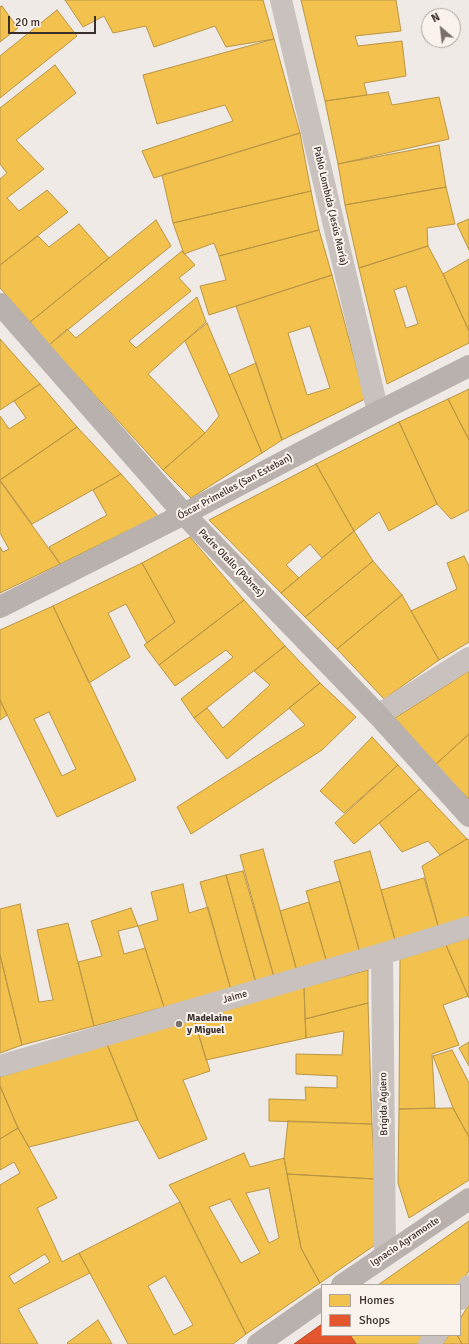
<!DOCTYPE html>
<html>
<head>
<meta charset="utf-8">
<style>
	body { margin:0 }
	#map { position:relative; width:469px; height:1344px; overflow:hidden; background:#efeae5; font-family:Signika,sans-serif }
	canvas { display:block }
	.legend { position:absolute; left:321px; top:1284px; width:140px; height:52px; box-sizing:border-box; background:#faf3ed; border:1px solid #ada59f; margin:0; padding:5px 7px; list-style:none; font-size:12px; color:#392f2b }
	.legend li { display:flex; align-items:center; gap:8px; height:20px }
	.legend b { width:20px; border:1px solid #ada59f }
	.north { position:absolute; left:421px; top:8px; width:40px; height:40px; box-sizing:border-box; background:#faf3ed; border:1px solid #ada59f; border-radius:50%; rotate:332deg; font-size:11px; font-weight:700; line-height:16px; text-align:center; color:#392f2b }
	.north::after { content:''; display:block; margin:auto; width:14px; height:18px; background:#79706c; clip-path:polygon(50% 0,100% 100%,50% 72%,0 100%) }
	.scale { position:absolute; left:8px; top:16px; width:88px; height:18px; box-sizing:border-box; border:2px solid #392f2b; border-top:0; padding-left:5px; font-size:12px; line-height:14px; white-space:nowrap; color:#392f2b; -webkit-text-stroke:3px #faf3ed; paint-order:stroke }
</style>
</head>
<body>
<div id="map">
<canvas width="469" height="1344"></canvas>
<ul class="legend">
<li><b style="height:11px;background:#f2c14e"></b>Homes</li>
<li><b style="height:11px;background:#e4572e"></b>Shops</li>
</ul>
<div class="north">N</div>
<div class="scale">20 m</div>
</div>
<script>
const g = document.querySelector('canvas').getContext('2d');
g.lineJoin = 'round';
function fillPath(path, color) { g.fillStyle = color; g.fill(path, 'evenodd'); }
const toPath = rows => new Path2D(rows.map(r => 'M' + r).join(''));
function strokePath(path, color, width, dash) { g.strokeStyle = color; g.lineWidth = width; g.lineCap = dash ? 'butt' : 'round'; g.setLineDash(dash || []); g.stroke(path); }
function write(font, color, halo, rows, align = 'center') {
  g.font = font + ' Signika,sans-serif'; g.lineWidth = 4; g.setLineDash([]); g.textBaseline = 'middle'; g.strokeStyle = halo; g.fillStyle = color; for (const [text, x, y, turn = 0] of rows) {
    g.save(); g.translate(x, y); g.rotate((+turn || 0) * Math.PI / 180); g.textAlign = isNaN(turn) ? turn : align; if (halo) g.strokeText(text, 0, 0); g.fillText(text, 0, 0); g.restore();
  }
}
const homes = toPath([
	[65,0,263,0,274,39,226,47,215,26,154,47,146,26,113,33,104,16,83,27,65,0],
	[301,0,396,0,401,31,355,36,358,46,402,41,406,76,364,83,367,95,325,101,301,0],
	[2,6,18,28,0,42,0,7,2,6],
	[57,10,77,36,0,98,0,56,57,10],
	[274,39,300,133,154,178,142,151,233,121,225,105,157,124,143,75,274,39],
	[55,65,76,93,16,140,44,169,7,198,19,211,47,190,68,212,0,265,0,179,7,173,0,164,0,108,55,65],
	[388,92,392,105,439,97,449,139,338,164,325,101,388,92],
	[300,133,311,191,173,223,162,175,300,133],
	[439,145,446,187,345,205,338,164,439,145],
	[446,187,455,224,427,228,428,246,359,268,345,205,446,187],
	[311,191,319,230,219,256,214,243,184,254,173,223,311,191],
	[469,219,469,250,457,224,469,219],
	[156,220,171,246,49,345,30,322,156,220],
	[79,224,109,258,30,322,0,288,0,265,38,236,49,247,79,224],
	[319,230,332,275,209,315,200,286,226,280,219,256,319,230],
	[428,246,443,274,469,331,469,343,387,384,359,268,428,246],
	[406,286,418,324,406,328,394,290,406,286],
	[182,251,195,265,179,278,191,291,129,341,136,348,197,297,206,322,148,374,205,433,163,470,49,345,67,329,76,338,182,251],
	[469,259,469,331,443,274,469,259],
	[332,275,365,399,282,440,236,306,332,275],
	[310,326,330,388,307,395,288,333,310,326],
	[207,323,262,453,191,498,163,470,205,433,219,416,185,341,207,323],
	[0,339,40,384,0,410,0,339],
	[256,363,282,440,262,453,229,375,256,363],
	[40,384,77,427,0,480,0,416,9,429,26,418,14,401,40,384],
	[469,389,469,440,448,399,469,389],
	[448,399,469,440,469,510,451,519,437,504,399,422,448,399],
	[399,422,437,504,389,531,379,512,354,531,316,464,399,422],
	[77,427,121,474,32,524,0,480,77,427],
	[316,464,354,531,322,558,310,544,286,565,299,578,281,593,209,520,316,464],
	[121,474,158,516,60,564,49,547,107,515,93,490,121,474],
	[0,481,60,564,0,593,0,547,3,552,9,549,0,533,0,481],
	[354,531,373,561,305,617,281,593,354,531],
	[190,537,244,600,159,665,144,645,175,622,142,563,190,537],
	[464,556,469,566,469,642,439,660,411,611,457,589,447,563,464,556],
	[373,561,402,595,337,649,305,617,373,561],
	[142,563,175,622,147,643,126,604,108,613,130,657,89,683,53,606,142,563],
	[402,595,439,660,384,699,337,649,402,595],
	[244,600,285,646,194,718,181,699,233,657,226,650,175,686,159,665,244,600],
	[53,606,136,780,57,817,0,700,0,630,53,606],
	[49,712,76,769,62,776,34,719,49,712],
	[285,646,320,683,227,759,194,718,207,708,223,728,270,685,254,671,285,646],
	[469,671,469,734,435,765,395,718,469,671],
	[320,683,356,717,322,750,191,834,177,807,305,725,289,708,320,683],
	[0,700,7,715,0,720,0,700],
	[469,734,469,799,435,765,469,734],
	[372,737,398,765,344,813,320,791,372,737],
	[398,765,420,789,354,844,335,823,398,765],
	[420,789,467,839,440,855,428,841,402,852,379,823,420,789],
	[467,839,469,840,469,919,439,929,422,866,467,839],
	[263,849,297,971,274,977,240,855,263,849],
	[370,851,396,943,360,953,334,861,370,851],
	[243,871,274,977,256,983,226,875,243,871],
	[226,875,256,983,231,990,200,882,226,875],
	[424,878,439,929,396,943,381,890,424,878],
	[340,881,360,953,327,963,306,891,340,881],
	[183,884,189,913,208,907,231,990,164,1007,138,926,158,920,151,892,183,884],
	[309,902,327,963,297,971,280,911,309,902],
	[20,904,39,1002,53,1000,37,930,68,923,94,1026,22,1045,0,955,0,909,20,904],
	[131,908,138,926,118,931,124,954,145,948,164,1007,94,1026,78,962,102,956,91,921,131,908],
	[469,938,469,998,446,945,469,938],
	[446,945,468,996,443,1005,459,1045,432,1054,435,1108,399,1109,400,959,446,945],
	[0,955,22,1045,0,1053,0,955],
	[368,970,368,1003,305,1019,304,987,368,970],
	[304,987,306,1038,206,1060,194,1019,304,987],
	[368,1003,372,1124,269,1121,269,1099,306,1100,305,1087,337,1088,337,1076,296,1074,296,1054,342,1055,344,1031,306,1038,305,1019,368,1003],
	[194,1019,210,1071,183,1080,207,1139,159,1159,138,1120,107,1044,194,1019],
	[469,1042,469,1066,459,1048,469,1042],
	[107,1044,138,1120,29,1147,18,1128,0,1086,0,1077,107,1044],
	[452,1050,469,1083,469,1137,453,1108,433,1056,452,1050],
	[0,1086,18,1128,0,1139,0,1086],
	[453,1108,469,1137,469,1180,409,1218,398,1183,399,1109,453,1108],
	[288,1121,372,1124,375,1179,287,1174,284,1158,288,1121],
	[18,1128,57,1198,37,1208,62,1262,79,1253,90,1273,18,1309,38,1344,1,1344,0,1342,0,1185,20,1173,14,1162,0,1170,0,1139,18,1128],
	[45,1254,50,1262,14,1284,9,1276,45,1254],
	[244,1153,250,1167,284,1158,301,1248,320,1283,246,1334,180,1202,169,1185,244,1153],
	[269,1188,279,1238,269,1243,246,1193,269,1188],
	[230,1199,260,1253,241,1263,209,1207,230,1199],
	[287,1174,375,1179,375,1245,320,1283,301,1248,287,1174],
	[180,1202,246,1334,233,1344,128,1344,79,1253,180,1202],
	[165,1276,193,1325,174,1335,148,1286,165,1276],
	[469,1221,469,1271,459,1285,378,1285,469,1221],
	[469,1304,469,1344,462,1344,457,1335,460,1335,460,1319,469,1304],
	[98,1320,112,1344,68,1344,67,1343,98,1320],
	[350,1335,424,1335,418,1344,356,1344,350,1335],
	[449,1335,457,1335,462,1344,443,1344,449,1335]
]);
const shops = toPath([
	[322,1324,322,1335,350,1335,356,1344,294,1344,322,1324]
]);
const minor = toPath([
	[281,0,378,412],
	[378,715,469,658],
	[382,954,385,1254],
	[0,1066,382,954,469,927],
	[460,1299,469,1286],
	[429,1344,436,1335]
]);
const secondary = toPath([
	[0,304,184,514,378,715,469,816],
	[0,607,184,514,378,412,469,366],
	[342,1285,469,1199],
	[258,1344,322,1299]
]);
const markers = [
	[179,1024,4,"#79706c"]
];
const streetNames = [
	["Pablo Lombida (Jesús María)",330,206,77],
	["Óscar Primelles (San Esteban)",235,487,-28],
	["Padre Olallo (Pobres)",231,563,46],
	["Jaime",235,997,-16],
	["Brígida Agüero",384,1104,-91],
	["Ignacio Agramonte",405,1242,-34]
];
const poiNames = [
	["Madelaine",187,1018],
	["y Miguel",187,1030]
];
fillPath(homes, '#f2c14e');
strokePath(homes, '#ba9544', 1);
fillPath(shops, '#e4572e');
strokePath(shops, '#b14b2d', 1);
strokePath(minor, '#c8c1bd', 22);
strokePath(secondary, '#b9b1ad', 22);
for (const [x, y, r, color] of markers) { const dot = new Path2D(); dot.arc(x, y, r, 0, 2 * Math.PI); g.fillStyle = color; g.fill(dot); strokePath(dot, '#faf3ed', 1.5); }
write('10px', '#392f2b', '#faf3ed', streetNames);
write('bold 10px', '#392f2b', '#faf3ed', poiNames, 'left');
</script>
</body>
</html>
